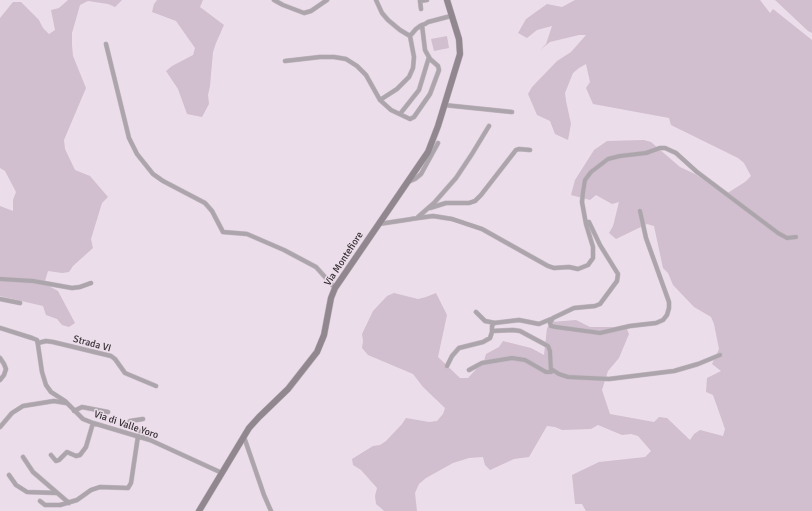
<!DOCTYPE html>
<html>
<head>
<meta charset="utf-8">
<style>
	body { margin:0 }
	canvas { display:block; background:#ecddea }
</style>
</head>
<body>
<canvas width="812" height="511"></canvas>
<script>
const g = document.querySelector('canvas').getContext('2d');
g.lineJoin = 'round';
function fillPath(path, color) { g.fillStyle = color; g.fill(path, 'evenodd'); }
const toPath = rows => new Path2D(rows.map(r => 'M' + r).join(''));
function strokePath(path, color, width, dash) { g.strokeStyle = color; g.lineWidth = width; g.lineCap = dash ? 'butt' : 'round'; g.setLineDash(dash || []); g.stroke(path); }
function write(font, color, halo, rows, align = 'center') {
  g.font = font + ' Signika,sans-serif'; g.lineWidth = 3; g.setLineDash([]); g.textBaseline = 'middle'; g.strokeStyle = halo; g.fillStyle = color; for (const [text, x, y, turn = 0] of rows) {
    g.save(); g.translate(x, y); g.rotate((+turn || 0) * Math.PI / 180); g.textAlign = isNaN(turn) ? turn : align; if (halo) g.strokeText(text, 0, 0); g.fillText(text, 0, 0); g.restore();
  }
}
const green = toPath([
	[68,0,122,0,115,7,108,4,88,1,80,5,72,33,72,45,73,56,86,88,64,140,65,149,75,170,90,176,108,197,102,203,91,239,93,248,73,266,69,272,62,273,48,271,45,281,0,277,0,206,13,211,13,200,16,192,5,171,0,168,0,18,13,2,21,2,39,20,43,28,49,34,55,30,51,10,59,8],
	[157,0,203,0,200,7,224,25,216,43,213,52,210,86,208,95,209,104,202,117,187,114,178,89,166,71,172,66,193,55,195,48,176,21,152,12,154,4],
	[575,0,760,0,770,13,773,9,812,40,812,511,586,511,582,504,575,504,572,475,599,462,645,457,651,451,638,436,631,434,622,435,598,425,591,429,562,430,555,427,547,426,529,457,514,459,490,470,485,465,483,457,469,458,453,463,426,478,419,484,415,493,417,511,384,511,382,509,376,504,375,496,377,488,361,470,353,465,352,459,373,446,380,445,386,441,402,424,406,418,429,422,437,421,443,414,445,408,423,387,413,374,368,355,362,348,363,341,362,334,373,311,387,296,394,293,418,299,426,297,436,293,447,315,438,357,460,378,468,378,484,361,486,354,499,347,503,341,531,348,544,355,547,328,551,322,576,320,590,327,626,327,629,334,619,358,608,371,602,390,610,414,654,422,659,417,667,418,690,440,694,434,700,430,723,436,725,429,713,395,706,392,707,378,721,371,712,364,719,349,714,324,711,317,694,307,673,285,668,273,663,268,654,226,647,224,616,239,609,233,613,226,619,202,612,204,596,195,590,200,571,195,575,180,594,150,607,141,644,140,651,142,680,167,695,174,718,190,726,194,745,182,751,176,744,163,738,158,679,129,671,125,669,118,593,104,586,88,590,82,586,64,579,68,573,73,565,93,566,101,571,124,568,140,555,134,550,121,537,115,528,94,532,87,557,61,571,52,586,35,579,35,550,42,540,50,546,44,552,26,537,30,527,38,518,33,526,19,547,4,562,7],
	[775,0,812,0,812,33,808,31],
	[447,36,449,48,434,51,431,39],
	[0,281,15,281,47,285,58,291,75,323,69,327,62,325,57,319,46,315,43,306,0,296]
]);
const minor = toPath([
	[274,0,283,5,304,13,311,11,327,0],
	[376,0,382,13,388,20,400,30,410,36],
	[420,0,420,1,427,0],
	[420,1,421,9],
	[422,25,425,50,430,59,438,66,439,70,430,94,414,117,410,119,391,110,380,100,397,89,409,77,413,68,414,57,410,36,416,29,420,26,422,25,425,24,428,22,451,16],
	[106,44,129,138,137,154,153,174,163,181,205,203,212,211,223,232,247,234,284,250,316,267,335,288],
	[285,61,320,57,334,57,346,59,357,66,366,75,380,100],
	[444,105,512,112],
	[400,114,419,90,429,57],
	[408,182,415,179,421,174,438,143],
	[430,208,446,203,469,203,475,201,481,195,516,150,519,149,530,150],
	[418,217,434,203,456,178,472,154,489,126],
	[411,219,433,216,452,219,482,229,548,266,554,268,569,267,578,269,588,265,593,258,593,247,586,224,587,222,589,222,600,245,618,274,617,281,600,304,595,306,574,308,553,318,550,323,551,326,556,327,600,333,630,326,656,323,663,320,667,315,669,308,669,302,646,238,640,211],
	[379,224,412,219],
	[586,224,582,202,583,192,585,180,591,172,608,159,620,156,646,153,660,148,665,148,676,153,697,172,778,233,787,238,796,237],
	[0,279,33,281,72,288,80,287,91,283],
	[0,299,20,303],
	[476,312,485,321,495,323],
	[0,328,32,338,37,340,38,345,42,372,46,385,51,392,65,401,83,419,93,423,150,440,222,473],
	[38,343,46,341,53,342,111,356,115,359,125,373,156,386],
	[0,358,4,364,6,369,4,375,0,380],
	[447,366,452,356,459,348,483,342,490,338,492,332,492,326,494,323,519,320,539,324,551,319],
	[551,369,559,374,568,377,609,379,674,371,698,364,720,355],
	[469,370,482,363,512,358,525,360,546,372,551,372,550,351,548,346,520,331,513,330,492,331],
	[74,411,82,407,108,412],
	[143,419,130,421,128,424,130,426,144,433,150,440],
	[0,427,12,413,23,406,54,401,66,403],
	[244,437,264,495,271,511],
	[51,455,56,461,59,460,67,452,76,456,80,455,86,447,93,423],
	[23,457,33,472,69,503],
	[9,475,16,485,27,492,57,493],
	[40,501,45,505,60,505,77,500,91,490,100,487,128,488,131,483,138,436]
]);
const secondary = toPath([
	[199,511,249,428,259,417,288,389,317,352,324,335,331,298,335,288,428,152,438,126,460,54,459,39,447,0]
]);
const streetNames = [
	["Via Montefiore",344,259,-57],
	["Strada VI",92,344,15],
	["Via di Valle Yoro",126,425,19]
];
fillPath(green, '#d1bece');
strokePath(minor, '#c7bac6', 5);
strokePath(secondary, '#c7bac6', 7);
strokePath(minor, '#aca5ab', 4);
strokePath(secondary, '#91888f', 6);
write('10px', '#353034', '#ecddea', streetNames);
</script>
</body>
</html>
